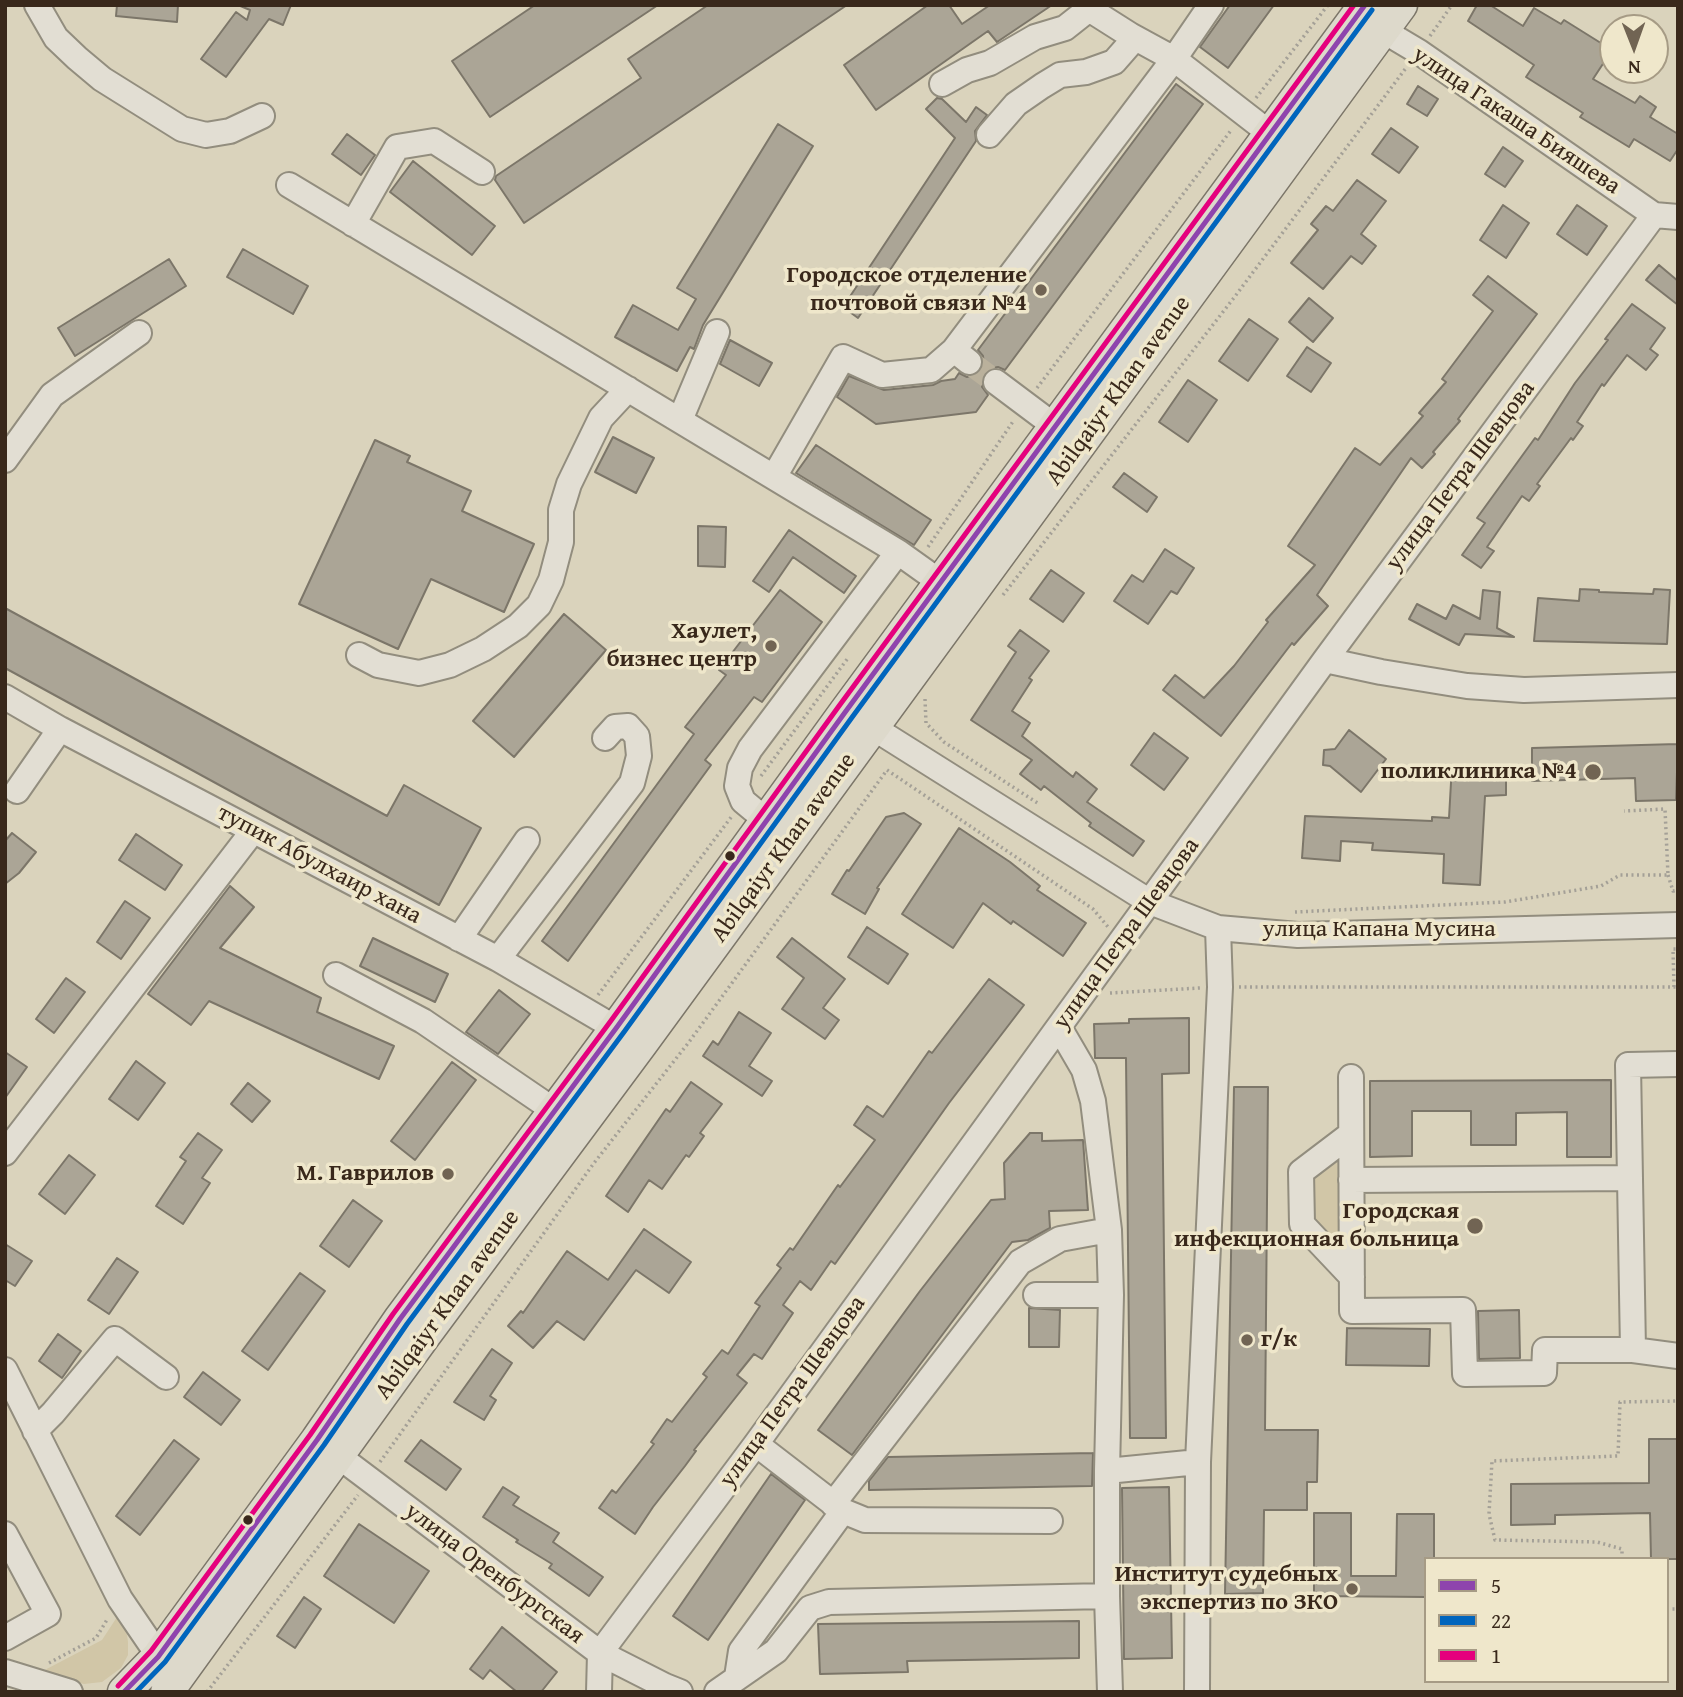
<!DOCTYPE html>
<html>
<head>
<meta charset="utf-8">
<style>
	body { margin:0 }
	#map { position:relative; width:1683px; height:1697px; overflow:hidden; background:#dad3bc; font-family:"Gentium Book Plus",serif }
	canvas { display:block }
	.frame { position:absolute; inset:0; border:7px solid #39281b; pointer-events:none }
	.legend { position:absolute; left:1424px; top:1557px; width:245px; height:126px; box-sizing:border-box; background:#efe7cb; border:2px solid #a69b85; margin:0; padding:9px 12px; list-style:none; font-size:21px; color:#39281b }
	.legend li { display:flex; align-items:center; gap:14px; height:35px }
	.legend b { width:35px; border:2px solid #a69b85 }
	.north { position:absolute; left:1599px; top:14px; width:70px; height:70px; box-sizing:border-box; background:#efe7cb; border:2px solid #a69b85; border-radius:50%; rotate:179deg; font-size:19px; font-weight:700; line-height:28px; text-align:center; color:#39281b }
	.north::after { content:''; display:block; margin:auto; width:24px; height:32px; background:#716453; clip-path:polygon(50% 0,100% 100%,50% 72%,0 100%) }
</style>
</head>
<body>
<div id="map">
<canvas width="1683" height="1697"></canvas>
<div class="frame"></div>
<ul class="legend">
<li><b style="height:9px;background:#8e44ad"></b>5</li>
<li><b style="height:9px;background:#0065bd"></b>22</li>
<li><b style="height:9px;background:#e5007d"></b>1</li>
</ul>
<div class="north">N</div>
</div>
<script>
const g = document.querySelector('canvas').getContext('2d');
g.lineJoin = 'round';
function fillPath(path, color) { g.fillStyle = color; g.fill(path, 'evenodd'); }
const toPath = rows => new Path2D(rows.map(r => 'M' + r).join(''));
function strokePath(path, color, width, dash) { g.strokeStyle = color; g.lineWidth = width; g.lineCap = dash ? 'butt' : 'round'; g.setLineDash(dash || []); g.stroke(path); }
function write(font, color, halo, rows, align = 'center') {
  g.font = font + ' "Gentium Book Plus",serif'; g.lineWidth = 7; g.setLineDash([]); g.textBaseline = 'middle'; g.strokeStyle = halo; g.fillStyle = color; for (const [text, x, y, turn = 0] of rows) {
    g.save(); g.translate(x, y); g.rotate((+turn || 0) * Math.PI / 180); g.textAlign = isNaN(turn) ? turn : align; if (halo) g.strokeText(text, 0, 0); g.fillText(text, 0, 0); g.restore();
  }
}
const green = toPath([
	[1343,1148,1344,1254,1310,1224,1309,1173],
	[119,1614,126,1628,128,1642,128,1655,121,1668,102,1682,84,1684,39,1673,102,1640]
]);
const building = toPath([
	[117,5,178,5,177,22,116,16,117,5],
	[238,5,291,5,283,25,269,19,226,77,201,59,236,12,247,20,250,10,238,5],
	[535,5,658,5,490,117,452,61,535,5],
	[708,5,847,5,524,223,495,180,496,176,641,78,628,59,708,5],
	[928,5,949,5,962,24,990,5,1052,5,997,42,988,31,876,110,844,65,928,5],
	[1230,5,1274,5,1228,68,1200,47,1230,5],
	[1477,5,1490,5,1523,26,1534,8,1561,24,1564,20,1612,50,1593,79,1635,103,1640,96,1656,107,1650,117,1678,134,1678,149,1670,161,1634,139,1629,147,1580,117,1583,113,1526,77,1534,65,1468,21,1477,5],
	[1176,84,1203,104,1005,370,998,367,991,368,984,374,982,387,988,395,976,412,876,424,837,397,849,376,884,390,933,385,941,381,955,379,959,373,967,377,980,372,984,364,983,356,978,350,1176,84],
	[1418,86,1438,99,1427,116,1407,104,1418,86],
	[937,98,942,99,966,122,976,107,987,115,975,131,976,141,858,318,843,307,955,138,926,109,937,98],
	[778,124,813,146,703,325,694,349,690,347,677,371,615,337,633,305,678,330,696,299,677,288,778,124],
	[1391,128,1418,147,1399,173,1372,154,1391,128],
	[347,134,375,155,361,175,332,154,347,134],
	[1503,147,1523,161,1505,187,1485,174,1503,147],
	[413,161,495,226,472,255,390,192,413,161],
	[1357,180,1386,201,1361,234,1376,246,1362,264,1351,256,1323,289,1291,263,1318,230,1311,224,1326,206,1333,211,1357,180],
	[1503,205,1529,223,1506,258,1480,240,1503,205],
	[1577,205,1607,226,1587,255,1557,234,1577,205],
	[243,249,308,286,293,314,227,277,243,249],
	[169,259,186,286,75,356,58,328,169,259],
	[1659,265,1678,281,1678,305,1646,280,1659,265],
	[1488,276,1537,314,1458,419,1460,421,1433,452,1435,454,1422,468,1411,458,1317,595,1328,606,1294,645,1292,643,1221,736,1163,690,1175,675,1204,698,1234,666,1268,622,1266,620,1315,565,1288,546,1355,448,1380,465,1423,416,1419,413,1446,382,1442,379,1493,311,1473,295,1488,276],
	[1309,298,1333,318,1313,342,1289,322,1309,298],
	[1632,304,1665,328,1650,349,1658,355,1646,370,1627,355,1604,386,1602,384,1577,422,1583,426,1573,440,1571,438,1537,484,1540,486,1529,501,1522,496,1487,547,1494,551,1481,568,1462,555,1485,523,1477,518,1535,438,1538,440,1575,383,1608,340,1605,339,1632,304],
	[1249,319,1278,339,1248,381,1219,361,1249,319],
	[730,340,772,363,759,386,720,364,730,340],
	[1307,347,1331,363,1311,392,1287,376,1307,347],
	[1188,380,1217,400,1188,442,1159,422,1188,380],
	[613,437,654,458,636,493,595,472,613,437],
	[375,440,410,456,407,462,471,491,462,511,534,544,504,612,431,579,398,649,299,604,375,440],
	[816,445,931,520,914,545,796,473,816,445],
	[1124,473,1157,497,1147,512,1113,487,1124,473],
	[698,526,726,527,725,567,698,566,698,526],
	[789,530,856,576,844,593,793,557,769,592,753,581,789,530],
	[1165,549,1194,568,1177,594,1171,591,1148,624,1114,601,1132,575,1143,582,1165,549],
	[1051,570,1084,593,1063,622,1030,599,1051,570],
	[1580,589,1599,590,1599,592,1653,594,1654,589,1670,590,1667,644,1534,641,1538,598,1579,601,1580,589],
	[780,590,822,622,762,702,754,697,705,760,711,765,568,961,542,941,694,734,685,727,726,675,719,670,780,590],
	[1483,590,1500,592,1497,628,1514,637,1465,634,1459,645,1409,619,1417,604,1446,619,1453,605,1480,619,1483,590],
	[5,608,387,816,404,785,481,828,439,905,5,668,5,608],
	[564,614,606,650,514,757,473,721,564,614],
	[1020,630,1049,651,1029,678,1032,680,1012,711,1030,723,1022,736,1073,777,1076,772,1097,789,1087,802,1144,841,1133,856,1089,826,1091,823,1044,786,1041,790,1020,774,1032,760,971,720,1016,652,1008,646,1020,630],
	[1349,730,1386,759,1361,792,1330,766,1323,765,1324,750,1335,749,1349,730],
	[1154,733,1188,758,1164,790,1131,765,1154,733],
	[1678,744,1676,800,1636,801,1635,778,1532,781,1532,748,1678,744],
	[1452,765,1475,766,1475,769,1506,768,1506,795,1485,796,1480,885,1443,883,1444,854,1372,850,1373,843,1341,841,1340,861,1302,858,1305,816,1432,821,1432,817,1449,818,1452,765],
	[904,813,921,824,877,888,879,889,865,914,832,894,847,870,849,871,886,817,904,813],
	[959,828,1010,862,1040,886,1037,890,1086,923,1063,956,1013,921,1011,924,983,903,953,948,902,914,959,828],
	[12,833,36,852,19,873,5,884,5,841,12,833],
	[136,834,182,865,165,890,119,860,136,834],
	[230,886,254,907,220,948,321,998,317,1012,394,1046,379,1079,209,1001,191,1025,148,994,230,886],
	[125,901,150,918,121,959,97,942,125,901],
	[867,927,908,954,888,984,848,957,867,927],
	[373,938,448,974,435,1002,360,966,373,938],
	[792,938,845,979,823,1008,839,1020,825,1039,782,1009,804,978,777,957,792,938],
	[66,978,85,992,54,1033,36,1019,66,978],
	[989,979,1024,1005,949,1103,835,1264,831,1261,811,1290,800,1281,783,1305,793,1313,762,1359,754,1354,737,1375,747,1383,694,1450,696,1451,685,1466,653,1507,635,1534,599,1508,612,1490,616,1493,654,1444,651,1442,667,1419,672,1422,707,1377,703,1374,722,1350,728,1354,760,1306,755,1303,781,1268,777,1265,790,1248,793,1250,838,1185,840,1187,875,1140,854,1125,867,1106,883,1117,929,1051,932,1053,989,979],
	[499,990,530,1014,498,1054,466,1032,499,990],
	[739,1012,771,1033,749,1066,772,1081,762,1096,703,1056,713,1041,718,1045,739,1012],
	[1189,1018,1189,1073,1162,1074,1166,1438,1130,1438,1126,1058,1095,1058,1094,1024,1129,1023,1129,1019,1189,1018],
	[5,1052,27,1067,5,1098,5,1052],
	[136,1061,165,1083,138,1120,109,1099,136,1061],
	[452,1062,476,1080,415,1160,391,1141,452,1062],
	[1611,1080,1611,1157,1567,1157,1567,1112,1516,1113,1516,1145,1471,1145,1471,1111,1412,1111,1412,1156,1370,1157,1370,1081,1611,1080],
	[691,1082,722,1104,700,1133,704,1136,689,1157,686,1155,662,1189,649,1180,628,1212,606,1196,666,1109,670,1112,691,1082],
	[248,1083,270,1101,252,1122,231,1104,248,1083],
	[1234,1087,1268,1087,1265,1430,1318,1430,1317,1482,1307,1482,1307,1510,1264,1510,1263,1593,1225,1594,1234,1087],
	[198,1133,222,1150,202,1178,210,1183,183,1224,156,1206,186,1161,180,1157,198,1133],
	[1030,1133,1042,1133,1042,1141,1083,1140,1088,1210,1049,1211,1050,1228,1028,1240,1012,1242,852,1455,818,1430,920,1291,991,1200,1005,1199,1004,1163,1030,1133],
	[69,1155,95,1175,65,1214,39,1194,69,1155],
	[353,1200,382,1221,349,1267,320,1246,353,1200],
	[644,1229,691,1262,669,1293,636,1270,584,1340,557,1321,533,1348,508,1326,521,1311,523,1313,567,1251,608,1280,644,1229],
	[5,1244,32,1261,15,1286,5,1280,5,1244],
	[117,1258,138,1272,109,1314,88,1300,117,1258],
	[300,1273,325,1291,268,1370,242,1351,300,1273],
	[1029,1308,1060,1310,1059,1347,1029,1347,1029,1308],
	[1519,1310,1520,1358,1479,1359,1478,1311,1519,1310],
	[1347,1328,1430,1329,1429,1366,1346,1365,1347,1328],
	[58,1334,81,1351,62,1378,39,1361,58,1334],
	[492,1349,512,1363,490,1396,496,1400,484,1420,454,1402,492,1349],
	[203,1372,240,1400,221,1425,184,1397,203,1372],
	[1649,1439,1678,1439,1678,1559,1651,1559,1650,1513,1555,1515,1555,1524,1511,1525,1511,1484,1649,1483,1649,1439],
	[174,1440,199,1459,140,1535,116,1516,174,1440],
	[421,1440,461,1469,446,1490,405,1461,421,1440],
	[1093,1453,1092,1486,869,1490,869,1481,888,1457,1093,1453],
	[771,1474,805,1500,708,1640,673,1616,771,1474],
	[503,1487,519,1497,513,1505,559,1533,553,1542,603,1577,589,1596,549,1568,552,1564,516,1542,518,1540,483,1517,503,1487],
	[1169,1487,1172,1658,1124,1659,1122,1488,1169,1487],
	[1314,1513,1351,1513,1351,1576,1396,1576,1397,1514,1434,1514,1434,1559,1426,1559,1426,1597,1314,1596,1314,1513],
	[359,1524,429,1571,394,1623,324,1576,359,1524],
	[304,1597,321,1609,295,1648,277,1636,304,1597],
	[1079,1621,1079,1658,907,1661,908,1672,820,1674,818,1624,1079,1621],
	[502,1627,557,1672,541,1692,517,1692,490,1670,483,1679,470,1669,502,1627]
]);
const minorTunnel = toPath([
	[969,362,996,382]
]);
const path = toPath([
	[1430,36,1452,5],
	[1256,98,1328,5],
	[1037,388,1232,129],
	[928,547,1014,420],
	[1003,595,1233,299,1406,68],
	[925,699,926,723,944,742,1039,804],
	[761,776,848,658],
	[1668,875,1673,891,1678,890],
	[1295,912,1505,902,1601,886,1620,875,1668,875,1665,809,1624,811],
	[1239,987,1678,987],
	[1674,987,1673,949,1678,949],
	[1110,993,1200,988],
	[598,995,732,816],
	[380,1462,594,1163,689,1042,887,770,1093,909,1108,927],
	[1622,1559,1622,1549,1597,1542,1495,1540,1489,1514,1492,1461,1618,1456,1620,1402,1678,1401],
	[1667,1609,1678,1609],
	[49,1663,96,1638,108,1618],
	[207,1692,358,1495]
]);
const minor = toPath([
	[37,5,56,38,77,58,102,79,182,129,206,135,230,131,262,116],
	[1211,5,1174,59,1285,145],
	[1367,21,1419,52,1654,215,1678,217],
	[942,84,967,70,990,63,1035,37,1065,28,1089,9],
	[989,135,1016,104,1042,86,1060,75,1086,72,1114,62,1135,38],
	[289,185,898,552,954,592],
	[353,224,397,147,434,141,482,172],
	[954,350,1174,59,1130,35,1089,9,1087,5],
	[996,382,1056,427],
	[680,420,717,332],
	[5,460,52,395,139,333],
	[774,477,843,357,882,375,931,370,954,350,969,362],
	[359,655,378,665,419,673,450,665,483,649,518,626,539,605,551,580,561,542,561,510,569,484,601,418,628,389],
	[1325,660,1381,672,1467,686,1524,690,1678,685],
	[5,697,60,729],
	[857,720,872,727,1150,902,1218,928,1298,935,1678,925],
	[17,791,60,729,498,959,629,1036],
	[767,821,743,801,737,786,740,768,750,749,898,552],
	[459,939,527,840],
	[498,959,632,783,639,756,637,736,628,726,615,727,605,738],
	[336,975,423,1021,555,1111],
	[1059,1027,1084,1070,1093,1101,1109,1230,1111,1295,1107,1471,1198,1462,1220,987,1218,928],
	[1678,1064,1628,1065,1633,1350,1678,1356],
	[1351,1077,1352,1311,1463,1310,1465,1374,1544,1373,1545,1350,1633,1350],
	[1351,1134,1301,1172,1302,1224,1352,1277],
	[5,1153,253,831],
	[1351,1180,1630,1178],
	[1036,1295,1111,1295],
	[5,1370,120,1599,167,1668],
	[35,1431,53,1413,115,1339,166,1377],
	[325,1446,600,1653,665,1686,680,1692],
	[1107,1471,1107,1596],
	[833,1504,1020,1262,1060,1239,1109,1230],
	[843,1511,865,1520,1050,1521],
	[5,1534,48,1614,5,1638],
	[5,1672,70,1692],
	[737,1677,741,1651,843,1511,756,1444],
	[599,1692,600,1653,756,1444,1325,660,1654,215],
	[717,1692,776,1651,810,1608,829,1602,1107,1596,1110,1692],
	[1197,1692,1198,1462]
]);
const major = toPath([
	[124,1692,158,1657,317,1440,400,1319,617,1027,846,711,1365,5],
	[167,1692,424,1336,641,1044,1401,5]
]);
const bus1 = toPath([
	[124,1692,158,1657,317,1440,400,1319,617,1027,846,711,1365,5]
]);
const bus2 = toPath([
	[136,1692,165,1662,324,1445,407,1324,624,1032,853,716,1372,10]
]);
const bus3 = toPath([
	[118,1686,151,1651,310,1435,393,1314,610,1022,839,706,1354,5]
]);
const markers = [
	[1041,290,7,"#716453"],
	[771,646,7,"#716453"],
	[1593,772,9,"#716453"],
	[730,856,6,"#39281b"],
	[448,1174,7,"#716453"],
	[1475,1226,9,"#716453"],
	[1247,1340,7,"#716453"],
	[248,1520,6,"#39281b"],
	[1352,1589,7,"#716453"]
];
const streetNames = [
	["улица Гакаша Бияшева",1516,121,34],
	["Abilqaiyr Khan avenue",1119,391,-54],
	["улица Петра Шевцова",1461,476,-53],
	["Abilqaiyr Khan avenue",784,848,-54],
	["тупик Абулхаир хана",319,865,28],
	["улица Капана Мусина",1379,930],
	["улица Петра Шевцова",1127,934,-54],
	["Abilqaiyr Khan avenue",448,1305,-54],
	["улица Петра Шевцова",793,1392,-54],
	["улица Оренбургская",494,1574,37]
];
const poiNames = [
	["Городское отделение",1027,276],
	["почтовой связи №4",1027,304],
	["Хаулет,",757,632],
	["бизнес центр",757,660],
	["поликлиника №4",1577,772],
	["М. Гаврилов",434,1174],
	["Городская",1459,1212],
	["инфекционная больница",1459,1240],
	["г/к",1261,1340,"left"],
	["Институт судебных",1338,1575],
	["экспертиз по ЗКО",1338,1603]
];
fillPath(green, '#d1c6a7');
fillPath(building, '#aba596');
strokePath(building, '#7c7669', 2);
strokePath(minorTunnel, '#bab19c', 24, [24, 12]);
strokePath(minor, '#928d7e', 28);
strokePath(major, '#7c7669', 35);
strokePath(path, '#a4a097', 3.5, [2, 3.5]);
strokePath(minor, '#e2ded3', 24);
strokePath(major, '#ddd9cb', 32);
strokePath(bus1, '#8e44ad', 5);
strokePath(bus2, '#0065bd', 5);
strokePath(bus3, '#e5007d', 5);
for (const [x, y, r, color] of markers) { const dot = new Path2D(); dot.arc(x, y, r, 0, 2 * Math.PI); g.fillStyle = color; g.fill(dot); strokePath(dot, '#efe7cb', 2.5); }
write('24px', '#39281b', '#efe7cb', streetNames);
write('bold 24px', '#39281b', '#efe7cb', poiNames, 'right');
</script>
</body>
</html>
